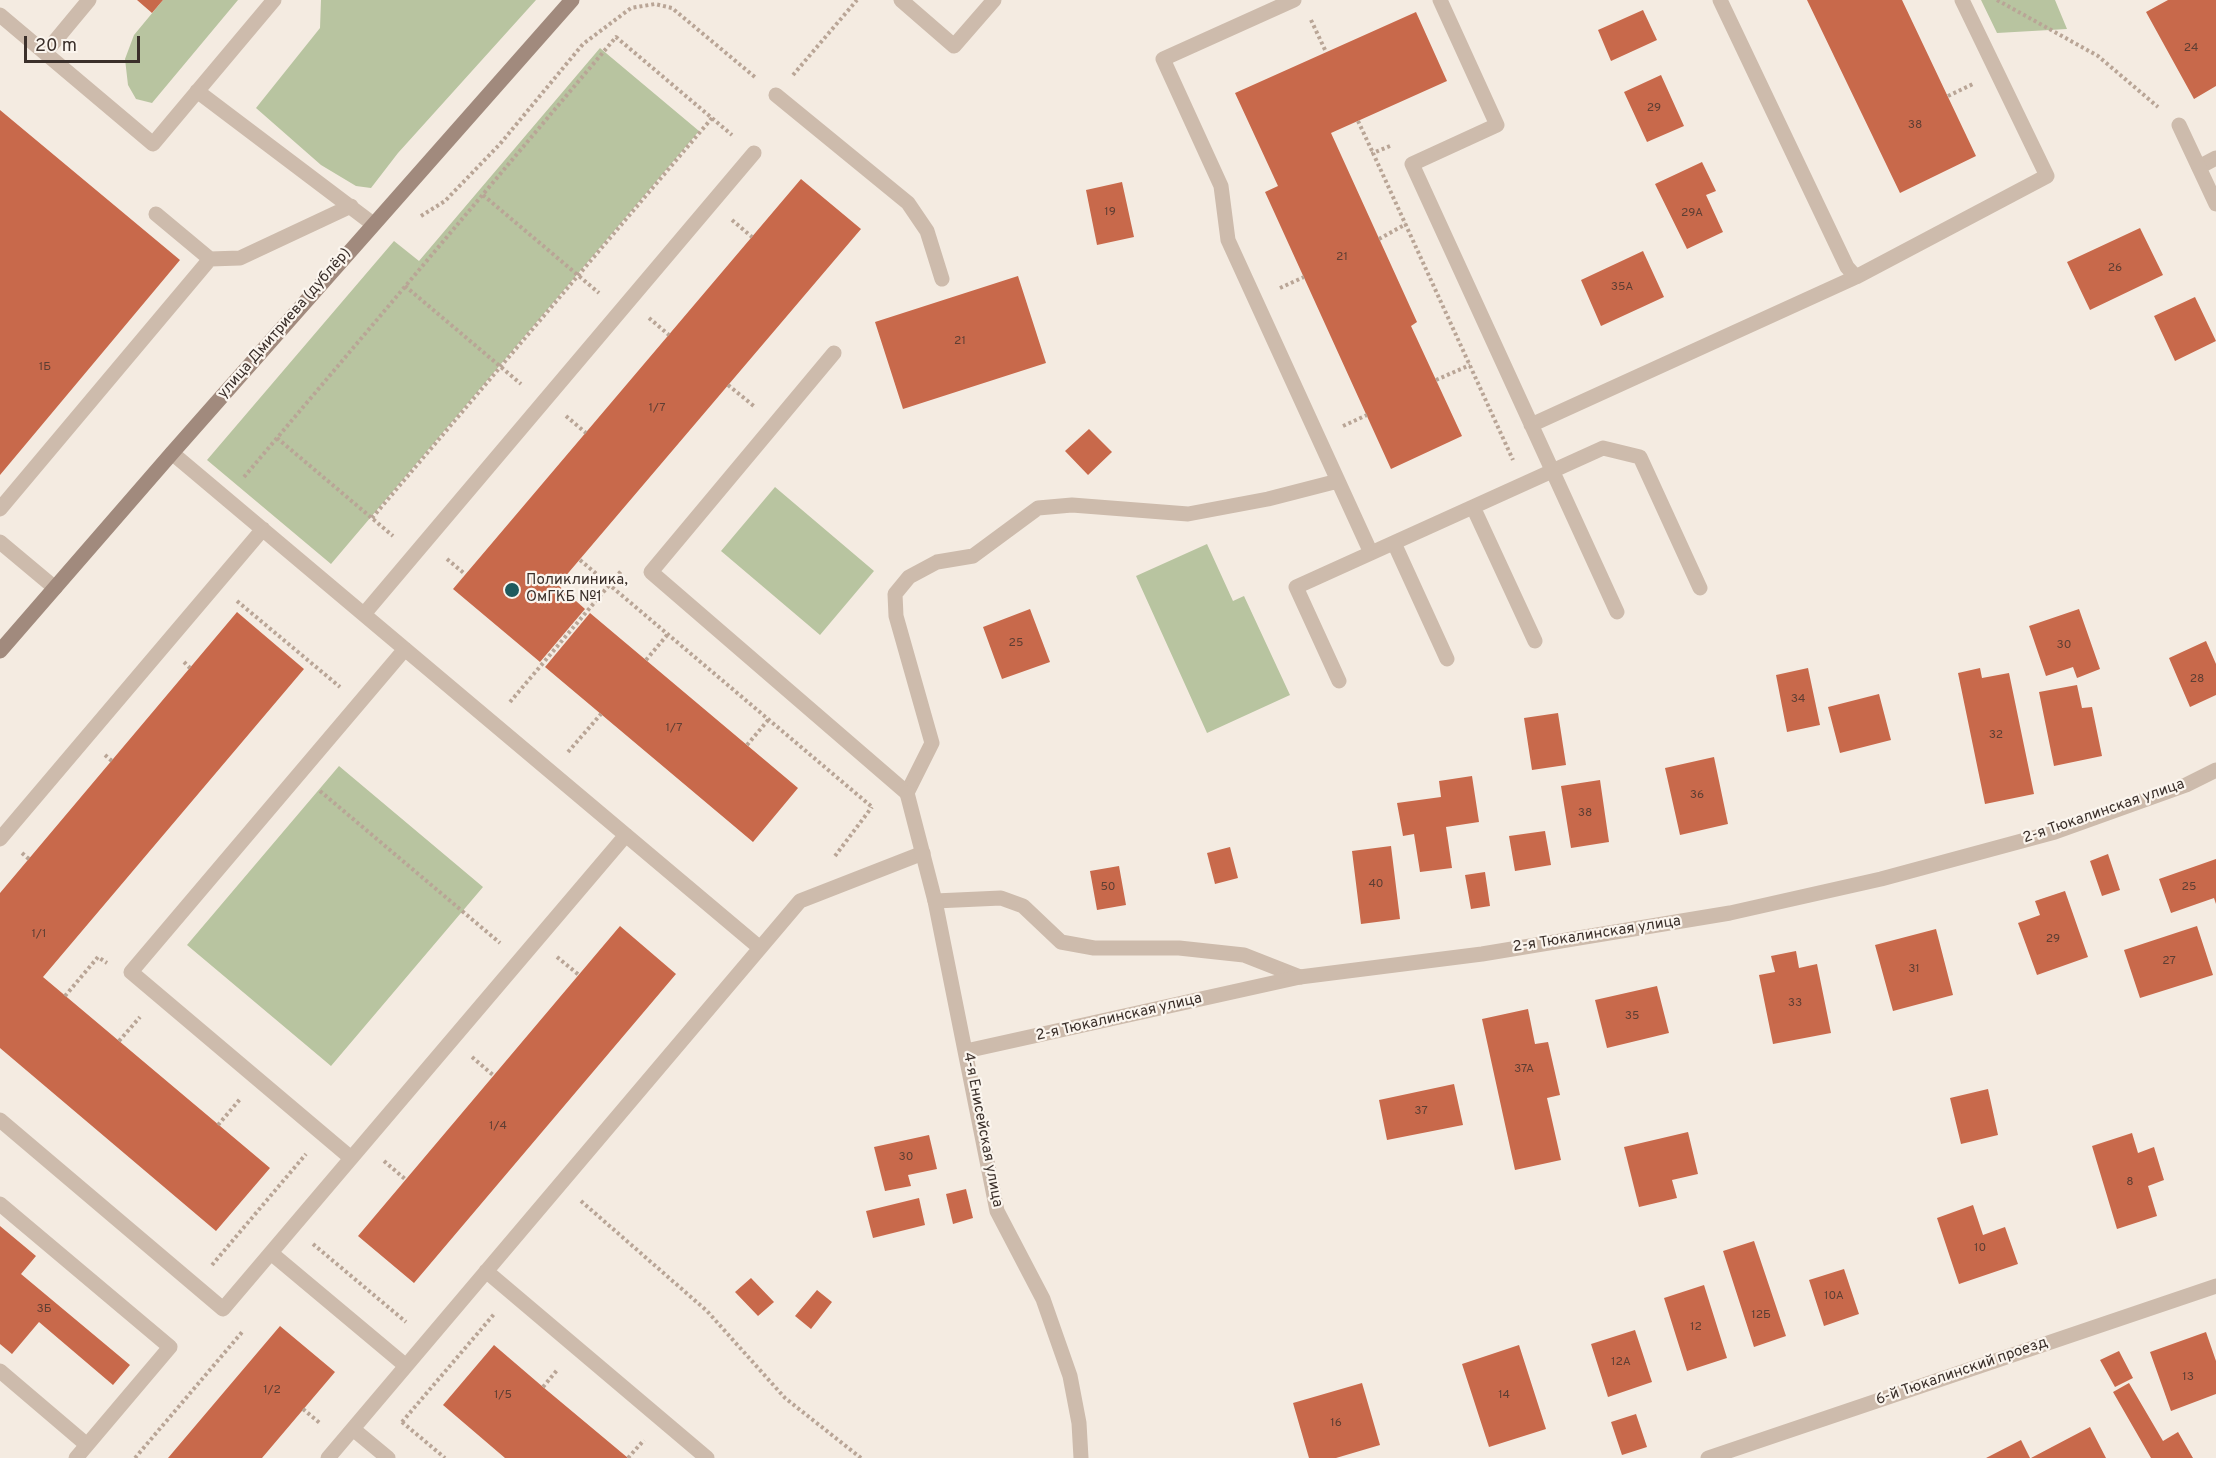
<!DOCTYPE html>
<html>
<head>
<meta charset="utf-8">
<style>
	body { margin:0 }
	#map { position:relative; width:2216px; height:1458px; overflow:hidden; background:#f4ebe1; font-family:Overpass,sans-serif }
	canvas { display:block }
	.scale { position:absolute; left:24px; top:36px; width:116px; height:27px; box-sizing:border-box; border:3px solid #3b302b; border-top:0; padding-left:8px; font-size:18px; line-height:21px; white-space:nowrap; color:#3b302b; -webkit-text-stroke:4px #fbf5ee; paint-order:stroke }
</style>
</head>
<body>
<div id="map">
<canvas width="2216" height="1458"></canvas>
<div class="scale">20 m</div>
</div>
<script>
const g = document.querySelector('canvas').getContext('2d');
g.lineJoin = 'round';
function fillPath(path, color) { g.fillStyle = color; g.fill(path, 'evenodd'); }
const toPath = rows => new Path2D(rows.map(r => 'M' + r).join(''));
function strokePath(path, color, width, dash) { g.strokeStyle = color; g.lineWidth = width; g.lineCap = dash ? 'butt' : 'round'; g.setLineDash(dash || []); g.stroke(path); }
function write(font, color, halo, rows, align = 'center') {
  g.font = font + ' Overpass,sans-serif'; g.lineWidth = 4.5; g.setLineDash([]); g.textBaseline = 'middle'; g.strokeStyle = halo; g.fillStyle = color; for (const [text, x, y, turn = 0] of rows) {
    g.save(); g.translate(x, y); g.rotate((+turn || 0) * Math.PI / 180); g.textAlign = isNaN(turn) ? turn : align; if (halo) g.strokeText(text, 0, 0); g.fillText(text, 0, 0); g.restore();
  }
}
const green = toPath([
	[163,0,238,0,152,103,136,99,128,85,125,59,134,35],
	[321,0,536,0,398,153,371,188,356,186,321,165,256,108,320,28],
	[1981,0,2055,0,2067,29,1997,33],
	[600,48,699,131,331,564,207,460,394,241,419,261],
	[775,487,874,571,820,635,721,551],
	[1207,544,1233,601,1244,596,1290,695,1207,733,1136,576],
	[339,766,483,887,331,1066,187,945]
]);
const building = toPath([
	[137,0,163,0,152,13],
	[1807,0,1902,0,1976,156,1900,193],
	[2168,0,2216,0,2216,86,2194,99,2146,12],
	[1643,10,1657,40,1611,61,1598,30],
	[1416,12,1447,81,1331,133,1417,322,1411,326,1462,436,1391,469,1265,192,1278,186,1235,93],
	[1661,75,1684,126,1647,142,1624,92],
	[0,110,180,260,0,475],
	[1702,162,1716,191,1706,195,1723,232,1687,249,1655,184],
	[801,179,861,229,558,585,585,609,540,662,453,589],
	[1122,182,1134,237,1097,245,1086,190],
	[2140,228,2163,275,2090,310,2067,262],
	[1643,251,1664,297,1601,326,1581,280],
	[1018,276,1046,363,903,409,875,322],
	[2195,297,2216,341,2175,361,2154,316],
	[1089,429,1112,452,1088,475,1065,451],
	[1030,609,1050,662,1002,679,983,627],
	[2079,609,2100,669,2077,678,2073,667,2046,676,2029,626],
	[237,612,304,669,43,977,270,1168,216,1231,0,1048,0,893],
	[590,613,798,788,753,842,545,667],
	[2206,641,2216,664,2216,695,2190,707,2169,658],
	[1808,668,1820,725,1787,732,1776,675],
	[1980,668,1982,678,2009,673,2034,794,1985,804,1958,673],
	[2077,685,2082,708,2092,707,2102,756,2054,766,2039,692],
	[1879,694,1891,740,1840,753,1828,707],
	[1558,713,1566,765,1532,770,1524,718],
	[1714,757,1728,824,1680,835,1665,768],
	[1472,776,1479,822,1446,827,1452,868,1420,872,1414,834,1403,836,1397,803,1441,797,1439,781],
	[1600,780,1609,842,1571,848,1561,786],
	[1545,831,1551,865,1515,871,1509,836],
	[1391,846,1400,919,1361,924,1352,851],
	[1230,847,1238,878,1215,884,1207,853],
	[2108,854,2120,890,2102,896,2090,861],
	[2216,859,2216,904,2214,898,2171,913,2159,879],
	[1119,866,1126,905,1097,910,1090,871],
	[1485,872,1490,906,1471,909,1465,875],
	[2065,891,2088,957,2037,975,2018,923,2040,915,2035,901],
	[620,926,676,974,414,1283,358,1236],
	[2197,926,2213,975,2140,998,2124,950],
	[1936,929,1953,995,1893,1011,1875,945],
	[1796,951,1799,968,1817,964,1831,1033,1773,1044,1759,975,1775,972,1771,956],
	[1657,986,1669,1033,1607,1048,1595,1000],
	[1528,1009,1535,1044,1548,1042,1560,1095,1547,1098,1561,1160,1515,1170,1482,1019],
	[1454,1084,1463,1125,1387,1140,1379,1100],
	[1988,1089,1998,1135,1961,1144,1950,1098],
	[1688,1132,1698,1174,1672,1180,1677,1198,1639,1207,1624,1147],
	[2132,1133,2138,1153,2154,1147,2164,1180,2148,1186,2157,1216,2117,1229,2092,1146],
	[929,1135,937,1169,908,1175,911,1186,885,1191,874,1147],
	[966,1189,973,1218,953,1224,946,1194],
	[919,1198,925,1225,873,1238,866,1211],
	[1973,1205,1983,1235,2005,1227,2018,1264,1959,1284,1937,1218],
	[0,1226,36,1256,21,1274,130,1365,113,1385,39,1322,12,1354,0,1344],
	[1754,1241,1786,1336,1754,1347,1723,1251],
	[1844,1269,1859,1314,1824,1326,1809,1280],
	[751,1278,774,1302,758,1316,735,1292],
	[1704,1285,1727,1358,1687,1371,1664,1298],
	[817,1290,832,1302,811,1329,795,1316],
	[280,1326,335,1372,262,1458,168,1458],
	[1635,1330,1652,1382,1608,1397,1591,1344],
	[2206,1332,2216,1361,2216,1394,2171,1411,2150,1352],
	[494,1345,543,1387,628,1458,505,1458,443,1405],
	[1519,1345,1546,1429,1489,1447,1462,1364],
	[2119,1351,2133,1378,2115,1387,2100,1360],
	[1362,1383,1380,1445,1336,1458,1309,1458,1293,1403],
	[2129,1383,2163,1441,2178,1432,2193,1458,2151,1458,2113,1392],
	[1636,1414,1647,1447,1622,1455,1611,1422],
	[2090,1427,2106,1458,2031,1458],
	[2021,1440,2030,1458,1986,1458]
]);
const path = toPath([
	[1997,0,2098,56,2158,107],
	[1311,20,1326,52],
	[793,75,857,0],
	[1948,96,1973,84],
	[1358,121,1373,153],
	[1390,146,1373,153,1513,460],
	[483,195,599,293],
	[421,216,445,201,500,144,583,44,631,8,655,4,672,8,756,78],
	[732,220,752,237],
	[1379,239,1406,224],
	[405,286,521,384],
	[1280,288,1304,277],
	[649,318,669,335],
	[1436,380,1470,365],
	[728,385,755,407],
	[566,416,586,433],
	[1343,426,1367,415],
	[277,438,393,536],
	[244,477,616,37,732,135],
	[372,518,712,118],
	[447,559,465,574],
	[580,560,872,807],
	[237,601,340,687],
	[646,660,668,634],
	[184,662,190,668],
	[510,702,622,570],
	[747,745,769,719],
	[568,752,601,714],
	[105,755,112,761],
	[320,791,500,943],
	[22,853,29,859],
	[835,856,872,807],
	[557,957,579,975],
	[65,996,98,957,107,963],
	[119,1041,140,1017],
	[472,1057,493,1075],
	[218,1125,241,1098],
	[384,1161,405,1179],
	[581,1201,707,1311,785,1398,861,1458],
	[313,1244,406,1322],
	[212,1265,306,1154],
	[543,1387,558,1369],
	[303,1409,321,1424],
	[402,1422,495,1313],
	[402,1422,445,1458],
	[135,1458,243,1331],
	[628,1458,644,1440]
]);
const lane = toPath([
	[901,0,954,46,994,0],
	[1294,0,1163,59,1221,186,1228,240,1371,553],
	[1440,0,1497,125,1412,164,1617,612],
	[1720,0,1847,267,1856,277],
	[0,15,153,144,274,0],
	[45,53,89,0],
	[197,91,373,224],
	[776,95,908,203,927,231,942,279],
	[2199,167,2216,158],
	[210,259,240,258,351,206],
	[834,353,651,572,907,793,932,743,896,616,895,594,909,577,937,562,973,556,1038,508,1072,505,1188,514,1268,499,1338,481],
	[1531,425,1856,277,2047,176,1962,0],
	[172,453,760,948],
	[1473,507,1535,641],
	[0,509,210,259,156,214],
	[0,542,55,588],
	[1394,543,1447,659],
	[364,614,754,153],
	[1339,681,1296,587,1603,448,1640,457,1700,588],
	[0,839,263,529],
	[935,901,1001,898,1023,906,1061,942,1094,948,1179,948,1244,955,1300,977],
	[0,1120,223,1309,626,835],
	[351,1158,131,972,405,649],
	[0,1204,170,1347,76,1458],
	[271,1253,406,1366],
	[486,1271,707,1458],
	[0,1371,87,1445],
	[353,1429,388,1458],
	[328,1458,800,901,923,853]
]);
const street = toPath([
	[2179,125,2216,204],
	[907,793,935,901,997,1211,1043,1299,1070,1376,1079,1423,1081,1458],
	[966,1051,1300,977,1482,954,1730,913,1881,879,2055,832,2186,785,2216,770],
	[1708,1458,2216,1286]
]);
const secondary = toPath([
	[0,651,172,453,572,0]
]);
const markers = [
	[512,590,8,"#1f5a5e"]
];
const numberNames = [
	["24",2191,49],
	["29",1654,109],
	["38",1915,126],
	["19",1110,213],
	["29А",1692,214],
	["21",1342,258],
	["26",2115,269],
	["35А",1622,288],
	["21",960,342],
	["1Б",45,368],
	["1/7",657,409],
	["25",1016,644],
	["30",2064,646],
	["28",2197,680],
	["34",1798,700],
	["1/7",674,729],
	["32",1996,736],
	["36",1697,796],
	["38",1585,814],
	["40",1376,885],
	["50",1108,888],
	["25",2189,888],
	["1/1",39,935],
	["29",2053,940],
	["27",2169,962],
	["31",1914,970],
	["33",1795,1004],
	["35",1632,1017],
	["37А",1524,1070],
	["37",1421,1112],
	["1/4",498,1127],
	["30",906,1158],
	["8",2130,1183],
	["10",1980,1249],
	["10А",1834,1297],
	["3Б",44,1310],
	["12Б",1761,1316],
	["12",1696,1328],
	["12А",1621,1363],
	["13",2188,1378],
	["1/2",272,1391],
	["1/5",503,1396],
	["14",1504,1396],
	["16",1336,1424]
];
const streetNames = [
	["улица Дмитриева (дублёр)",285,324,-49],
	["2-я Тюкалинская улица",2104,812,-19],
	["2-я Тюкалинская улица",1597,935,-9],
	["2-я Тюкалинская улица",1119,1018,-13],
	["4-я Енисейская улица",982,1130,79],
	["6-й Тюкалинский проезд",1962,1372,-19]
];
const poiNames = [
	["Поликлиника,",526,581],
	["ОмГКБ №1",526,598]
];
fillPath(green, '#b8c4a0');
fillPath(building, '#c8694b');
strokePath(path, '#b9a596', 4, [3, 3]);
strokePath(lane, '#cdbbac', 15);
strokePath(street, '#cdbbac', 15);
strokePath(secondary, '#a18a7d', 15);
for (const [x, y, r, color] of markers) { const dot = new Path2D(); dot.arc(x, y, r, 0, 2 * Math.PI); g.fillStyle = color; g.fill(dot); strokePath(dot, '#fbf5ee', 2); }
write('12px', '#5e3e33', null, numberNames);
write('15px', '#3b302b', '#fbf5ee', streetNames);
write('15px', '#3b302b', '#fbf5ee', poiNames, 'left');
</script>
</body>
</html>
